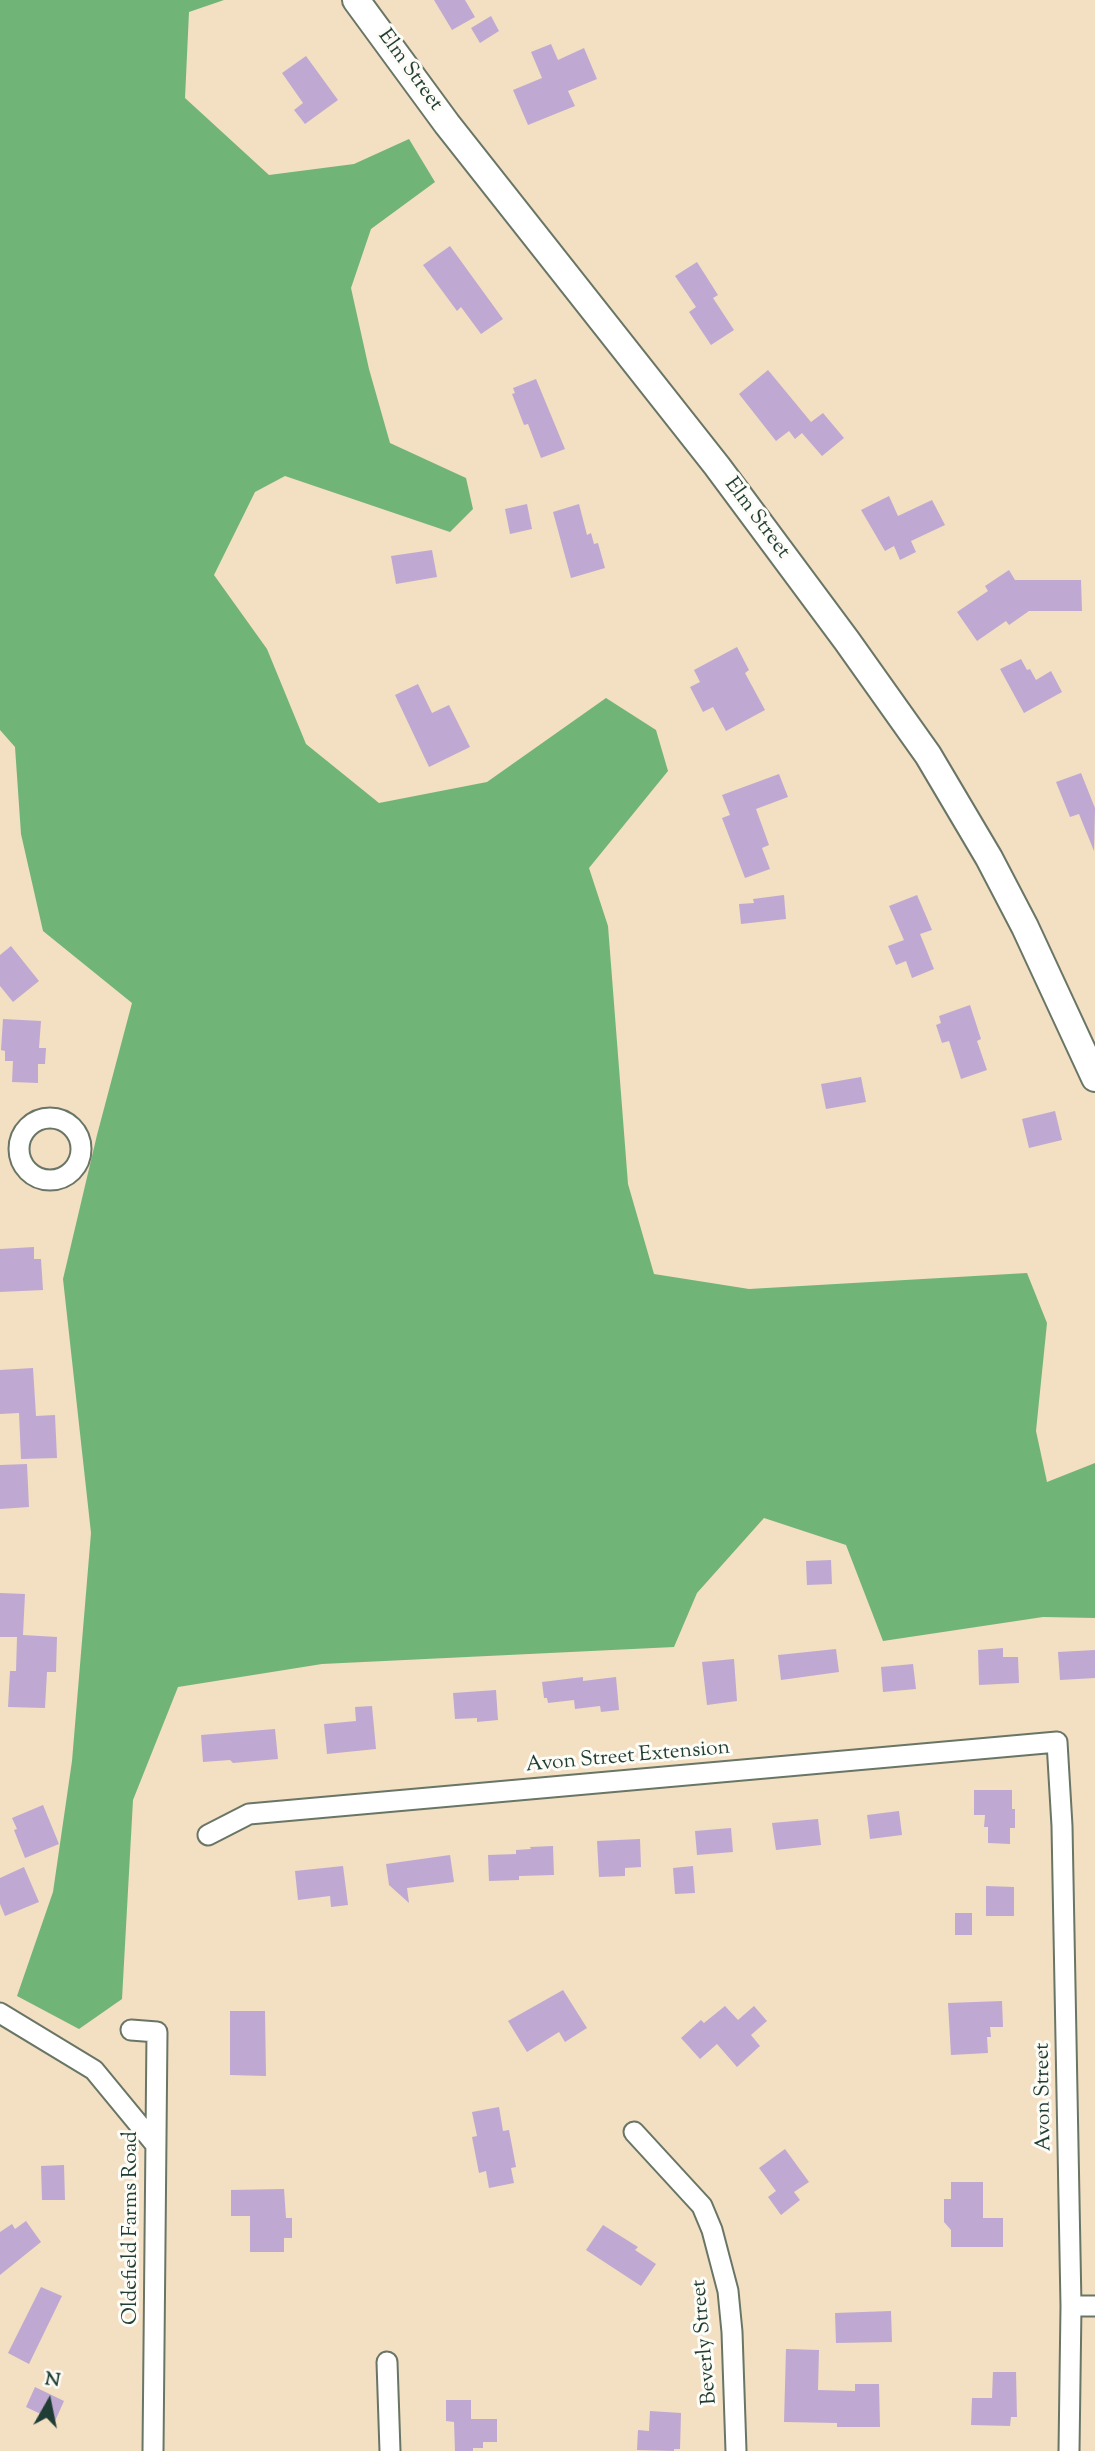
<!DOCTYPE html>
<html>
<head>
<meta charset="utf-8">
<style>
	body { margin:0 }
	#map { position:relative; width:1095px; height:2451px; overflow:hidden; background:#f3dfc2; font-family:"Sorts Mill Goudy",serif }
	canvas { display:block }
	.north { position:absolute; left:14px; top:2367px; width:70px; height:70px; -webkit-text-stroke:5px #fdfcf7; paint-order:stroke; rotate:9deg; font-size:19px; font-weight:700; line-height:28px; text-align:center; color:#1f3d34 }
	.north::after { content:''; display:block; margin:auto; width:24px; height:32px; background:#1f3d34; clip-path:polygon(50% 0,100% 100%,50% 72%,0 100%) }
</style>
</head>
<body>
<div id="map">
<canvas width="1095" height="2451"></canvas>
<div class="north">N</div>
</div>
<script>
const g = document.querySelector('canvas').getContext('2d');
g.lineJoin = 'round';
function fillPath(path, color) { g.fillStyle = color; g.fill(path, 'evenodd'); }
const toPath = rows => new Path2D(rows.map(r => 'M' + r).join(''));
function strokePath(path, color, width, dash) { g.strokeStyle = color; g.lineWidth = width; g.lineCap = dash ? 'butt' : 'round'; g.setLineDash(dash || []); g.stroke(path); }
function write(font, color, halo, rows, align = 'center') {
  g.font = font + ' "Sorts Mill Goudy",serif'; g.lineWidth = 6; g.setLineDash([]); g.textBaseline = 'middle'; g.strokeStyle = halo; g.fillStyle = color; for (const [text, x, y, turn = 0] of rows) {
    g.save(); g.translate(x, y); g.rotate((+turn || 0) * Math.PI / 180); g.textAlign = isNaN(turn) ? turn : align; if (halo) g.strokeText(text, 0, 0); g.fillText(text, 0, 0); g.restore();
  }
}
const forest = toPath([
	[0,0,224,0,189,12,185,98,269,175,354,164,409,139,435,182,371,229,351,288,369,369,390,443,466,478,473,509,450,532,285,476,255,492,214,575,267,649,306,744,379,803,487,782,606,698,656,730,668,771,589,868,608,926,628,1184,654,1274,749,1289,1027,1273,1047,1323,1036,1431,1047,1482,1095,1463,1095,1618,1043,1617,883,1641,846,1545,764,1518,697,1593,674,1647,322,1664,178,1687,133,1800,122,1999,79,2029,17,1996,53,1892,72,1761,91,1533,63,1279,97,1135,132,1003,43,931,21,834,15,747,0,730]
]);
const building = toPath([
	[434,0,465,0,475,17,452,30],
	[491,16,499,31,480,43,471,28],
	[551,44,558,60,584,48,597,79,568,91,575,106,528,125,513,90,542,78,531,52],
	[306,56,338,100,305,124,294,110,303,103,282,73],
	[450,246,503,319,481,334,461,307,457,311,423,265],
	[697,262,718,295,713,298,734,330,711,345,689,312,696,307,675,276],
	[768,370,811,422,823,413,844,438,822,456,802,433,795,439,789,431,776,441,739,394],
	[536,379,565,449,541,458,528,424,524,425,512,394,515,393,513,388],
	[889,496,898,516,932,500,945,525,911,541,916,552,900,560,894,546,885,551,861,510],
	[527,504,532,529,510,534,505,509],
	[579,504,587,535,591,533,594,544,598,543,605,568,571,578,553,512],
	[432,550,437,577,396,584,391,556],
	[1009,570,1015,580,1081,580,1082,611,1029,611,1009,625,1006,621,977,641,957,612,988,591,985,586],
	[737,647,749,670,745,673,765,710,726,731,713,707,703,712,690,687,700,682,694,670],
	[1021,659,1027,670,1030,669,1036,680,1051,671,1062,692,1024,713,1000,669],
	[418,684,432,713,449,705,470,747,429,767,395,695],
	[1081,773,1095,808,1094,851,1079,814,1070,817,1056,782],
	[779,774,788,797,756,809,769,845,762,848,770,869,745,878,722,818,730,815,722,795],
	[784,895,786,919,741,924,739,904,754,903,753,899],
	[917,895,932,930,920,934,934,969,912,978,906,961,896,965,888,946,904,940,889,906],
	[11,946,39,981,13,1002,0,986,0,955],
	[970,1005,981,1039,977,1041,987,1070,961,1079,949,1041,942,1043,936,1025,941,1023,939,1016],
	[3,1019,41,1021,39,1048,46,1048,45,1064,38,1064,38,1083,12,1082,13,1061,5,1061,5,1051,1,1050],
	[861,1077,866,1102,826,1109,821,1084],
	[1055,1111,1062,1140,1029,1148,1022,1119],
	[34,1247,34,1259,41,1259,43,1290,0,1292,0,1249],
	[33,1368,36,1416,55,1415,57,1458,21,1459,19,1413,0,1414,0,1370],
	[27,1464,29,1507,0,1509,0,1465],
	[831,1560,832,1584,807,1585,806,1561],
	[0,1593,25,1594,23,1635,57,1637,56,1672,47,1672,45,1708,8,1707,10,1671,16,1671,17,1637,0,1637],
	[1003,1648,1003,1657,1018,1657,1019,1683,979,1685,978,1650],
	[836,1649,839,1672,781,1680,778,1655],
	[1095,1650,1095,1678,1060,1680,1058,1652],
	[734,1659,737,1701,707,1705,702,1662],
	[913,1664,916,1689,883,1692,881,1667],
	[583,1677,583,1681,616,1677,619,1710,601,1712,600,1706,575,1709,574,1700,548,1703,547,1698,544,1698,542,1682],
	[496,1690,498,1720,477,1722,477,1718,455,1719,453,1693],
	[372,1706,376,1749,327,1754,324,1724,356,1721,355,1707],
	[275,1729,278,1759,233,1763,230,1760,203,1762,201,1735],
	[974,1790,1012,1790,1012,1809,1015,1809,1015,1828,1010,1828,1010,1844,988,1843,988,1827,984,1827,985,1815,974,1815],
	[43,1805,59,1844,25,1858,14,1830,17,1829,12,1818],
	[899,1811,902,1835,870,1839,867,1815],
	[818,1819,821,1845,776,1850,772,1823],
	[731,1828,733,1852,697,1855,695,1831],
	[640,1839,641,1867,625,1868,625,1876,599,1877,597,1841],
	[553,1846,554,1875,519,1876,519,1880,489,1881,488,1855,516,1854,516,1850,531,1849,530,1847],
	[450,1855,454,1882,407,1888,409,1903,389,1885,386,1864],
	[343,1866,348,1905,331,1907,330,1896,298,1900,295,1871],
	[693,1866,695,1893,675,1894,673,1868],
	[24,1867,39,1902,5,1916,0,1904,0,1878],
	[986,1886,1014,1887,1014,1916,986,1916],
	[955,1913,972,1913,972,1935,955,1935],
	[563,1990,587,2028,565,2042,559,2032,527,2052,508,2021],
	[1002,2001,1003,2027,990,2027,991,2037,987,2037,988,2053,951,2055,948,2003],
	[725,2006,738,2020,754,2006,767,2021,751,2035,760,2046,737,2067,717,2044,700,2059,681,2038,701,2020,704,2023],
	[230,2011,265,2011,266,2076,230,2075],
	[499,2107,503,2131,509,2130,516,2167,511,2168,514,2183,489,2188,486,2171,479,2173,472,2137,477,2136,472,2112],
	[785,2149,809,2182,794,2192,800,2200,781,2215,768,2197,776,2191,759,2168],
	[64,2165,65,2200,42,2200,41,2166],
	[951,2182,983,2182,983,2218,1003,2218,1003,2247,951,2247,951,2230,944,2222,944,2199,951,2199],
	[284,2189,286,2218,292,2218,292,2238,284,2238,284,2252,250,2252,250,2216,231,2216,231,2190],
	[26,2221,41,2242,0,2275,0,2232,12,2224,15,2229],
	[603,2225,638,2247,635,2250,656,2264,641,2286,586,2250],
	[41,2287,62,2296,29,2364,8,2353],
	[891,2311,892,2342,836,2343,835,2313],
	[786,2349,819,2350,818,2390,855,2391,855,2384,879,2384,880,2427,837,2427,837,2423,784,2422],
	[993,2372,1016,2372,1017,2417,1011,2417,1010,2426,971,2425,972,2398,992,2398],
	[35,2387,64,2401,55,2421,26,2407],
	[446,2400,471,2400,471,2419,497,2419,497,2442,483,2442,483,2448,473,2448,473,2451,455,2451,454,2422,446,2421],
	[650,2411,681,2413,680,2449,674,2449,674,2451,637,2450,638,2430,649,2431]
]);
const street = toPath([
	'19 1149a31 31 0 1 1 62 0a31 31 0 1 1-62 0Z',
	[208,1835,249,1814,1057,1742,1062,1826,1071,2306,1069,2451],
	[0,2013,94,2070,155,2144],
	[131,2030,157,2032,153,2451],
	[634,2132,702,2206,712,2230,728,2291,732,2332,736,2451],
	[1071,2306,1095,2306],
	[387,2362,390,2451]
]);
const secondary = toPath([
	[356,0,447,124,717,466,847,641,928,755,989,858,1025,927,1095,1078]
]);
const streetNames = [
	["Elm Street",409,71,54],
	["Elm Street",756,519,53],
	["Avon Street Extension",628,1758,-5],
	["Avon Street",1045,2097,-91],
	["Oldefield Farms Road",132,2228,-90],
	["Beverly Street",706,2342,-95]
];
fillPath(forest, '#71b478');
fillPath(building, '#bfa9d2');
strokePath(street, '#697666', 23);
strokePath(secondary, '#697666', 30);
strokePath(street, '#fff', 19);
strokePath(secondary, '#fff', 26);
write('21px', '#1f3d34', '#fdfcf7', streetNames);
</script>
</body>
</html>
